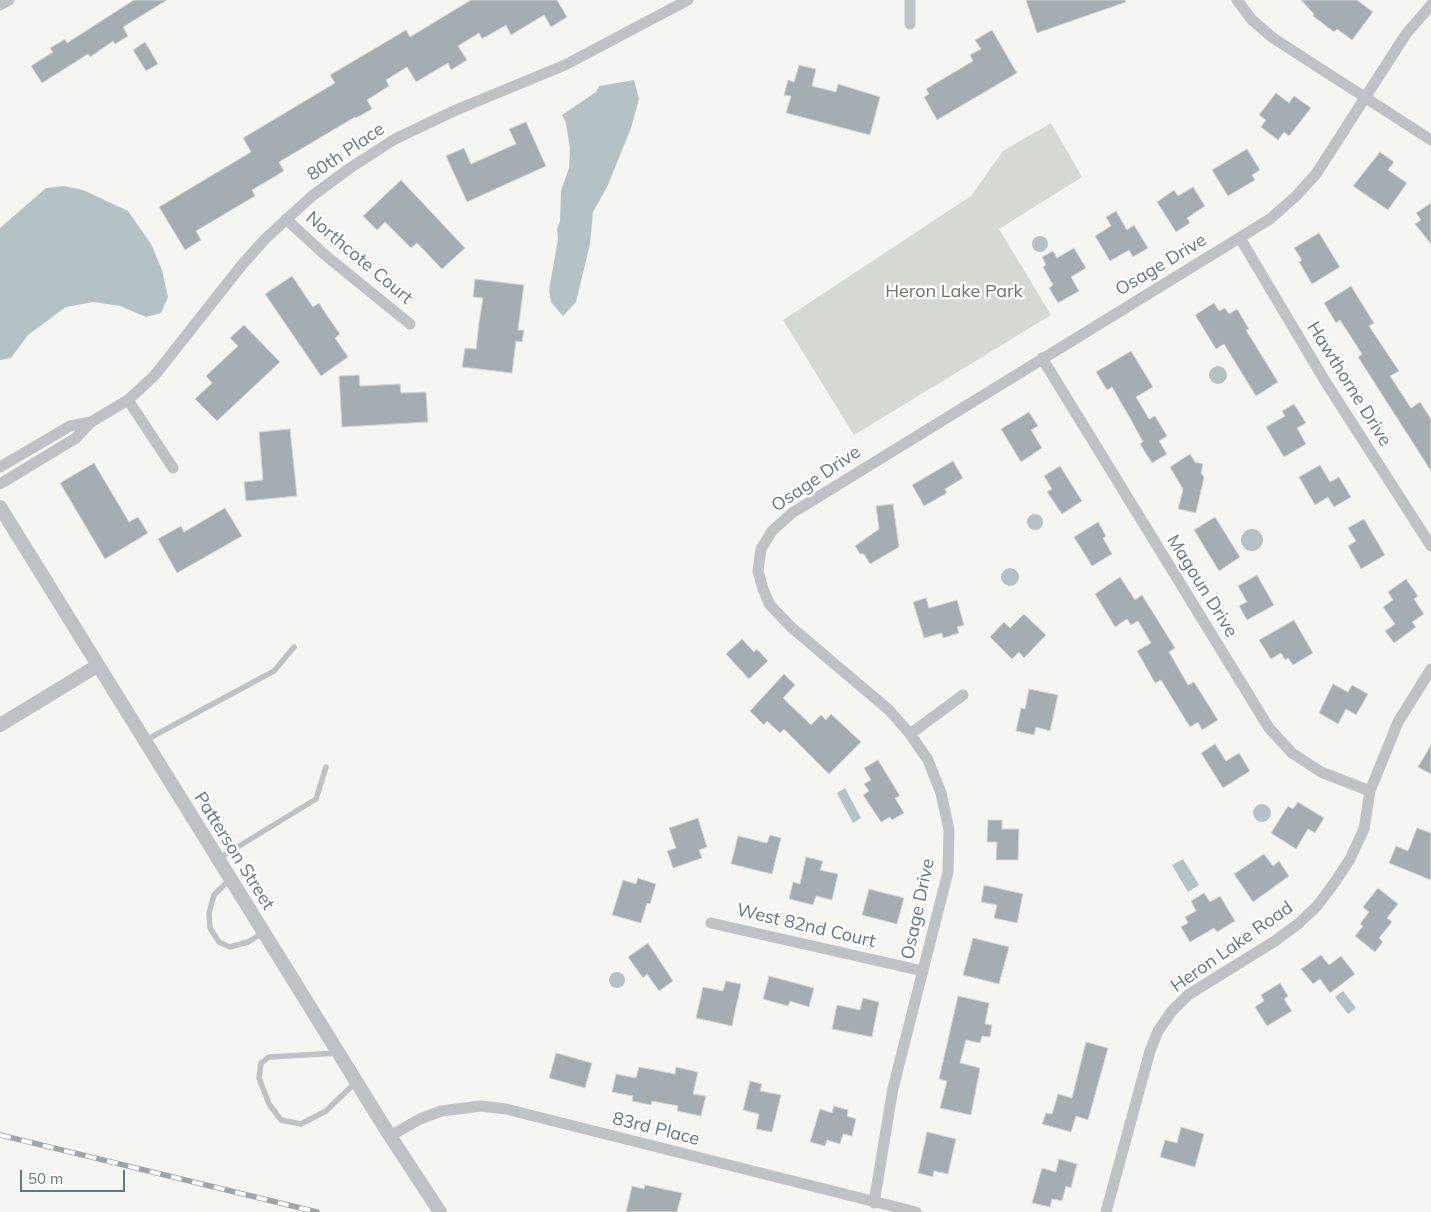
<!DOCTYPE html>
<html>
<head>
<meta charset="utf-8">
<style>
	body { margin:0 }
	#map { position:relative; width:1431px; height:1212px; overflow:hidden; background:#f5f5f1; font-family:Mulish,sans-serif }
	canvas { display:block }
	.scale { position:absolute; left:20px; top:1170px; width:105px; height:22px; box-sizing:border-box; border:2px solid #657781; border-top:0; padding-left:6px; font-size:15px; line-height:18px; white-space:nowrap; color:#657781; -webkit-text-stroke:4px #fff; paint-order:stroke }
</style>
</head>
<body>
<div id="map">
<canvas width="1431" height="1212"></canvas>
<div class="scale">50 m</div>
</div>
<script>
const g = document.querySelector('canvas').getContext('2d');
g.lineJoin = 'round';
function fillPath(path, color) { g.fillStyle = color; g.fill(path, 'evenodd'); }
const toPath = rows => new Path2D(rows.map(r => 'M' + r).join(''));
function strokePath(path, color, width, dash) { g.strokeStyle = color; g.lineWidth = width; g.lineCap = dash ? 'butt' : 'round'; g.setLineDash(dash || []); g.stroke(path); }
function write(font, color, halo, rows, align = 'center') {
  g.font = font + ' Mulish,sans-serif'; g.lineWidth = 5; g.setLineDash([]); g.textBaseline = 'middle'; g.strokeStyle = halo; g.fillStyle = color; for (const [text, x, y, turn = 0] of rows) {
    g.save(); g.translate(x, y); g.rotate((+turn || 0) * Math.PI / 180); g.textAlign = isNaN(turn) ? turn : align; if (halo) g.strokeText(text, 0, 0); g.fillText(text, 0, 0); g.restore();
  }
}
const green = toPath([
	[1051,123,1082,177,999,229,1051,315,854,435,783,320,971,196,1003,151]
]);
const water = toPath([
	[634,80,639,99,631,128,607,187,593,212,590,244,576,302,563,316,551,302,549,290,558,239,557,229,560,221,561,191,569,168,570,149,566,123,562,115,596,92,599,86],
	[63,186,83,190,128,211,151,244,162,270,168,297,161,313,146,317,120,306,93,302,66,307,28,335,11,358,0,360,0,228,46,188],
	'1032 244a8 8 0 1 1 16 0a8 8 0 1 1-16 0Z',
	'1209 375a9 9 0 1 1 18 0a9 9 0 1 1-18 0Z',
	'1027 522a8 8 0 1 1 16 0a8 8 0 1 1-16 0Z',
	'1241 540a11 11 0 1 1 22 0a11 11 0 1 1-22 0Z',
	'1001 577a9 9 0 1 1 18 0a9 9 0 1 1-18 0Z',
	[845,788,861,818,853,823,837,793],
	'1253 813a9 9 0 1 1 18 0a9 9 0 1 1-18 0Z',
	[1183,859,1199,885,1188,892,1172,865],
	'609 980a8 8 0 1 1 16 0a8 8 0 1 1-16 0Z',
	[1343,991,1356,1008,1348,1014,1335,997]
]);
const building = toPath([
	[134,0,167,0,123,27,128,36,115,44,113,41,90,57,88,54,42,83,31,66,53,52,50,48,65,39,67,43,134,0],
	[471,0,557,0,567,17,551,27,544,15,511,35,506,25,482,39,479,33,458,46,467,60,451,70,448,63,416,82,407,67,386,80,389,86,367,100,372,109,356,118,355,117,279,162,284,171,252,190,255,196,196,231,201,240,185,250,159,207,251,152,243,138,335,83,330,75,406,30,410,37,471,0],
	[1026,0,1125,0,1126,2,1037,33,1026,0],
	[1301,0,1357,0,1373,12,1352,40,1337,29,1334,32,1313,16,1314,14,1301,0],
	[992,30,1017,73,937,120,924,97,929,94,926,89,973,61,970,55,981,49,975,40,992,30],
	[145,42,158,64,146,71,133,50,145,42],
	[799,65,816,69,812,86,836,92,838,84,880,97,870,135,786,113,791,96,784,95,788,80,794,82,799,65],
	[1276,93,1289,103,1294,96,1311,108,1289,136,1284,132,1278,140,1261,127,1266,120,1259,115,1276,93],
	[526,122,546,166,467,202,446,156,464,148,471,164,516,144,509,129,526,122],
	[1247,149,1260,170,1252,175,1255,180,1228,196,1212,170,1247,149],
	[1380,152,1394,162,1388,170,1407,183,1388,210,1353,186,1380,152],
	[401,180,465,248,442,269,417,243,411,248,385,222,377,230,363,216,401,180],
	[1193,187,1205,206,1187,218,1190,223,1176,232,1157,202,1174,190,1178,196,1193,187],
	[1431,203,1431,244,1415,224,1421,220,1416,213,1431,203],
	[1116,211,1127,230,1134,225,1148,248,1133,257,1129,250,1110,261,1095,236,1111,226,1106,217,1116,211],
	[1319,233,1340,267,1312,284,1299,262,1302,260,1294,248,1319,233],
	[1074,248,1086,268,1071,277,1079,291,1058,303,1049,288,1053,285,1043,267,1046,265,1042,257,1053,251,1057,258,1074,248],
	[292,276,313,307,319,303,326,314,340,334,335,338,348,357,321,376,265,294,292,276],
	[475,279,524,285,518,330,524,330,522,342,516,341,512,373,462,367,465,348,476,349,479,323,483,298,473,297,475,279],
	[1351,286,1374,323,1369,326,1399,371,1390,376,1411,408,1420,402,1431,419,1431,471,1358,357,1362,354,1340,320,1336,323,1324,303,1351,286],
	[1214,303,1219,311,1225,308,1229,314,1237,309,1249,329,1246,330,1278,382,1256,396,1224,344,1216,349,1195,315,1214,303],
	[244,325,280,362,217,421,195,399,212,383,206,376,238,346,230,338,244,325],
	[1131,351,1153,387,1136,397,1149,419,1155,416,1167,436,1159,441,1167,454,1152,463,1140,444,1143,442,1130,418,1112,387,1107,390,1096,372,1131,351],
	[359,375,360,386,400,384,401,393,426,392,428,422,342,427,339,376,359,375],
	[1294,404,1306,423,1297,428,1306,444,1284,457,1266,427,1285,416,1282,411,1294,404],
	[1029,412,1038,426,1031,430,1042,448,1021,462,1001,429,1029,412],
	[290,429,297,496,246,501,244,482,263,480,259,432,290,429],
	[1190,454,1195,462,1203,464,1201,473,1204,477,1196,513,1178,509,1183,489,1170,467,1190,454],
	[953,461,963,478,945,489,947,493,924,506,912,485,953,461],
	[94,463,129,522,138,517,148,533,105,559,60,483,94,463],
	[1320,465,1330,482,1339,477,1351,497,1334,507,1328,497,1315,505,1299,477,1320,465],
	[1060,466,1082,501,1062,514,1047,492,1052,489,1044,476,1060,466],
	[893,504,899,547,870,564,864,554,860,554,855,546,879,529,876,506,893,504],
	[225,508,242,536,177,573,158,539,181,526,184,532,225,508],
	[1215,517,1240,557,1219,571,1194,530,1215,517],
	[1364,519,1385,555,1361,569,1348,546,1356,541,1348,528,1364,519],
	[1098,522,1106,536,1103,538,1112,554,1092,566,1074,537,1098,522],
	[1257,575,1274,605,1247,620,1239,606,1247,602,1238,586,1257,575],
	[1120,577,1135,600,1142,595,1175,648,1169,652,1188,685,1194,682,1218,720,1202,730,1198,722,1190,727,1161,680,1155,683,1137,651,1151,643,1138,621,1131,625,1127,619,1115,627,1095,594,1120,577],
	[1406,579,1418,596,1414,599,1424,614,1412,622,1416,627,1394,643,1385,631,1395,624,1383,607,1393,600,1388,592,1406,579],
	[926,598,929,608,957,600,964,625,957,627,959,633,943,638,942,633,924,638,913,602,926,598],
	[1024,614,1046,635,1024,658,1019,652,1012,659,990,637,1004,622,1010,628,1024,614],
	[1294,620,1313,653,1293,665,1288,658,1285,660,1281,653,1271,659,1259,640,1294,620],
	[742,639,754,652,757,649,768,661,749,679,726,654,742,639],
	[784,674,795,685,783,698,811,725,821,715,826,720,831,714,861,742,829,774,784,729,780,733,767,721,764,725,750,711,784,674],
	[1333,684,1348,692,1352,685,1368,694,1356,715,1346,709,1338,724,1319,713,1333,684],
	[1029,689,1058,695,1050,731,1036,727,1034,735,1016,731,1021,708,1025,709,1029,689],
	[1215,744,1226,761,1239,753,1250,771,1223,788,1201,753,1215,744],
	[1431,745,1431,774,1418,767,1431,745],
	[878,760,900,796,895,798,904,813,892,820,890,817,881,822,863,795,869,791,864,784,871,780,864,768,878,760],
	[1298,802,1324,818,1315,833,1308,829,1296,849,1271,833,1288,806,1293,809,1298,802],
	[698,818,707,847,699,850,702,858,673,868,667,851,676,848,669,828,698,818],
	[988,820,1002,820,1002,829,1019,829,1018,860,996,860,997,842,987,842,988,820],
	[1417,828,1431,833,1431,880,1389,863,1396,846,1408,851,1417,828],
	[770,835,781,838,772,874,731,864,738,836,767,843,770,835],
	[1264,854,1273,866,1279,861,1289,876,1253,902,1234,874,1264,854],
	[806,857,823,861,820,870,838,874,832,900,816,896,813,905,789,899,793,882,800,884,806,857],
	[638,878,656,884,650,904,647,903,641,923,612,915,623,880,636,884,638,878],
	[984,885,1023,894,1017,923,994,918,997,905,981,902,984,885],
	[1378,888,1398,904,1387,918,1392,922,1379,938,1383,942,1375,952,1355,936,1363,926,1360,924,1369,912,1363,907,1378,888],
	[869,889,904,898,897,924,862,915,869,889],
	[1204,893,1210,902,1220,896,1235,921,1217,932,1214,928,1190,942,1181,927,1188,923,1185,917,1196,911,1191,901,1204,893],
	[973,938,1009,947,999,984,963,975,973,938],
	[648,943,673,981,659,991,647,974,643,978,628,957,648,943],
	[1321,955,1329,965,1341,956,1355,974,1330,993,1320,979,1313,984,1301,969,1321,955],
	[769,976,814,988,809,1007,790,1001,788,1006,763,999,769,976],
	[726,981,741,984,732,1026,696,1018,703,987,723,991,726,981],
	[1280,983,1288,996,1284,999,1292,1011,1267,1026,1255,1007,1264,1001,1261,995,1280,983],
	[958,996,989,1003,985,1024,992,1025,990,1037,982,1036,980,1043,966,1040,960,1063,980,1068,971,1115,940,1108,947,1081,939,1079,958,996],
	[863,998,879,1002,872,1037,832,1029,837,1005,860,1010,863,998],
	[1086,1042,1108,1048,1088,1120,1076,1116,1071,1132,1042,1124,1046,1113,1052,1114,1058,1094,1072,1098,1086,1042],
	[556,1053,592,1063,585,1088,549,1078,556,1053],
	[639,1067,675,1074,676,1067,698,1072,693,1094,706,1096,701,1116,677,1111,678,1106,652,1101,651,1105,632,1101,633,1096,612,1092,616,1074,636,1078,639,1067],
	[750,1081,762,1084,760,1091,781,1095,772,1132,756,1129,759,1114,743,1110,750,1081],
	[834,1106,848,1110,847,1116,856,1119,852,1136,843,1134,840,1144,827,1140,825,1146,810,1142,820,1109,832,1113,834,1106],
	[1181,1127,1204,1134,1195,1167,1160,1157,1165,1140,1177,1143,1181,1127],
	[927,1132,956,1139,948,1174,934,1171,933,1177,918,1173,927,1132],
	[1059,1159,1077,1164,1071,1188,1066,1186,1062,1201,1052,1199,1050,1207,1032,1203,1042,1168,1056,1172,1059,1159],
	[645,1185,682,1193,677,1212,626,1212,632,1186,644,1189,645,1185]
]);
const service = toPath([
	[146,740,274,671,294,647],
	[218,859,316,799,326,767],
	[230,879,214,895,209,913,210,928,219,942,230,947,248,942,263,933],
	[338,1053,269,1057,261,1063,259,1078,269,1104,281,1120,301,1124,326,1111,356,1082]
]);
const minor = toPath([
	[910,0,910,24],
	[1237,0,1252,20,1273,38,1431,140],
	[0,5,9,0],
	[286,219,325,255,410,324],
	[1240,238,1325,381,1431,546],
	[1042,358,1269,728,1292,753,1321,772,1370,791],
	[128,400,173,468],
	[0,467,70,426,91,422],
	[0,484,76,438,91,422,128,400,155,375,241,266,265,239,312,196,350,168,395,139,456,110,565,65,688,0],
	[910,734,963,695],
	[711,923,923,971],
	[390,1136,420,1119,441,1111,481,1106,506,1109,916,1212],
	[874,1203,893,1088,948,872,949,830,941,793,928,760,910,734,889,710,791,627,770,605,763,589,758,571,761,549,772,531,792,513,1270,219,1296,196,1316,174,1406,34,1431,5],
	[1106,1212,1150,1051,1158,1031,1172,1011,1188,995,1275,941,1298,924,1317,906,1335,882,1350,859,1364,829,1370,791,1398,722,1431,669]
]);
const tertiary = toPath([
	[0,507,390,1136,440,1212],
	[0,725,97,666]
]);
const rail = toPath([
	[0,1135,317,1212]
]);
const streetNames = [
	["80th Place",346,152,-34],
	["Northcote Court",359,258,40],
	["Osage Drive",1161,265,-31],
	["Hawthorne Drive",1349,384,58],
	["Osage Drive",816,479,-34],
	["Magoun Drive",1202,586,58],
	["Patterson Street",234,851,58],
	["Osage Drive",918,909,-78],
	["West 82nd Court",806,926,13],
	["Heron Lake Road",1232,947,-35],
	["83rd Place",656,1129,14]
];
const parkNames = [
	["Heron Lake Park",954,292]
];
fillPath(green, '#d4dad1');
fillPath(water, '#b5c2c5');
fillPath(building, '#a4aeb2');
strokePath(building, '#d6d6d4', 1);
strokePath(service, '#bec2c5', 5.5);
strokePath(minor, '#bec2c5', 11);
strokePath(tertiary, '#bec2c5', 14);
strokePath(rail, '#9da5a9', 5.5);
strokePath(rail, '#fff', 4, [11]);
write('18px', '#657781', '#fff', streetNames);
write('18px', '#697864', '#fff', parkNames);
</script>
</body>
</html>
